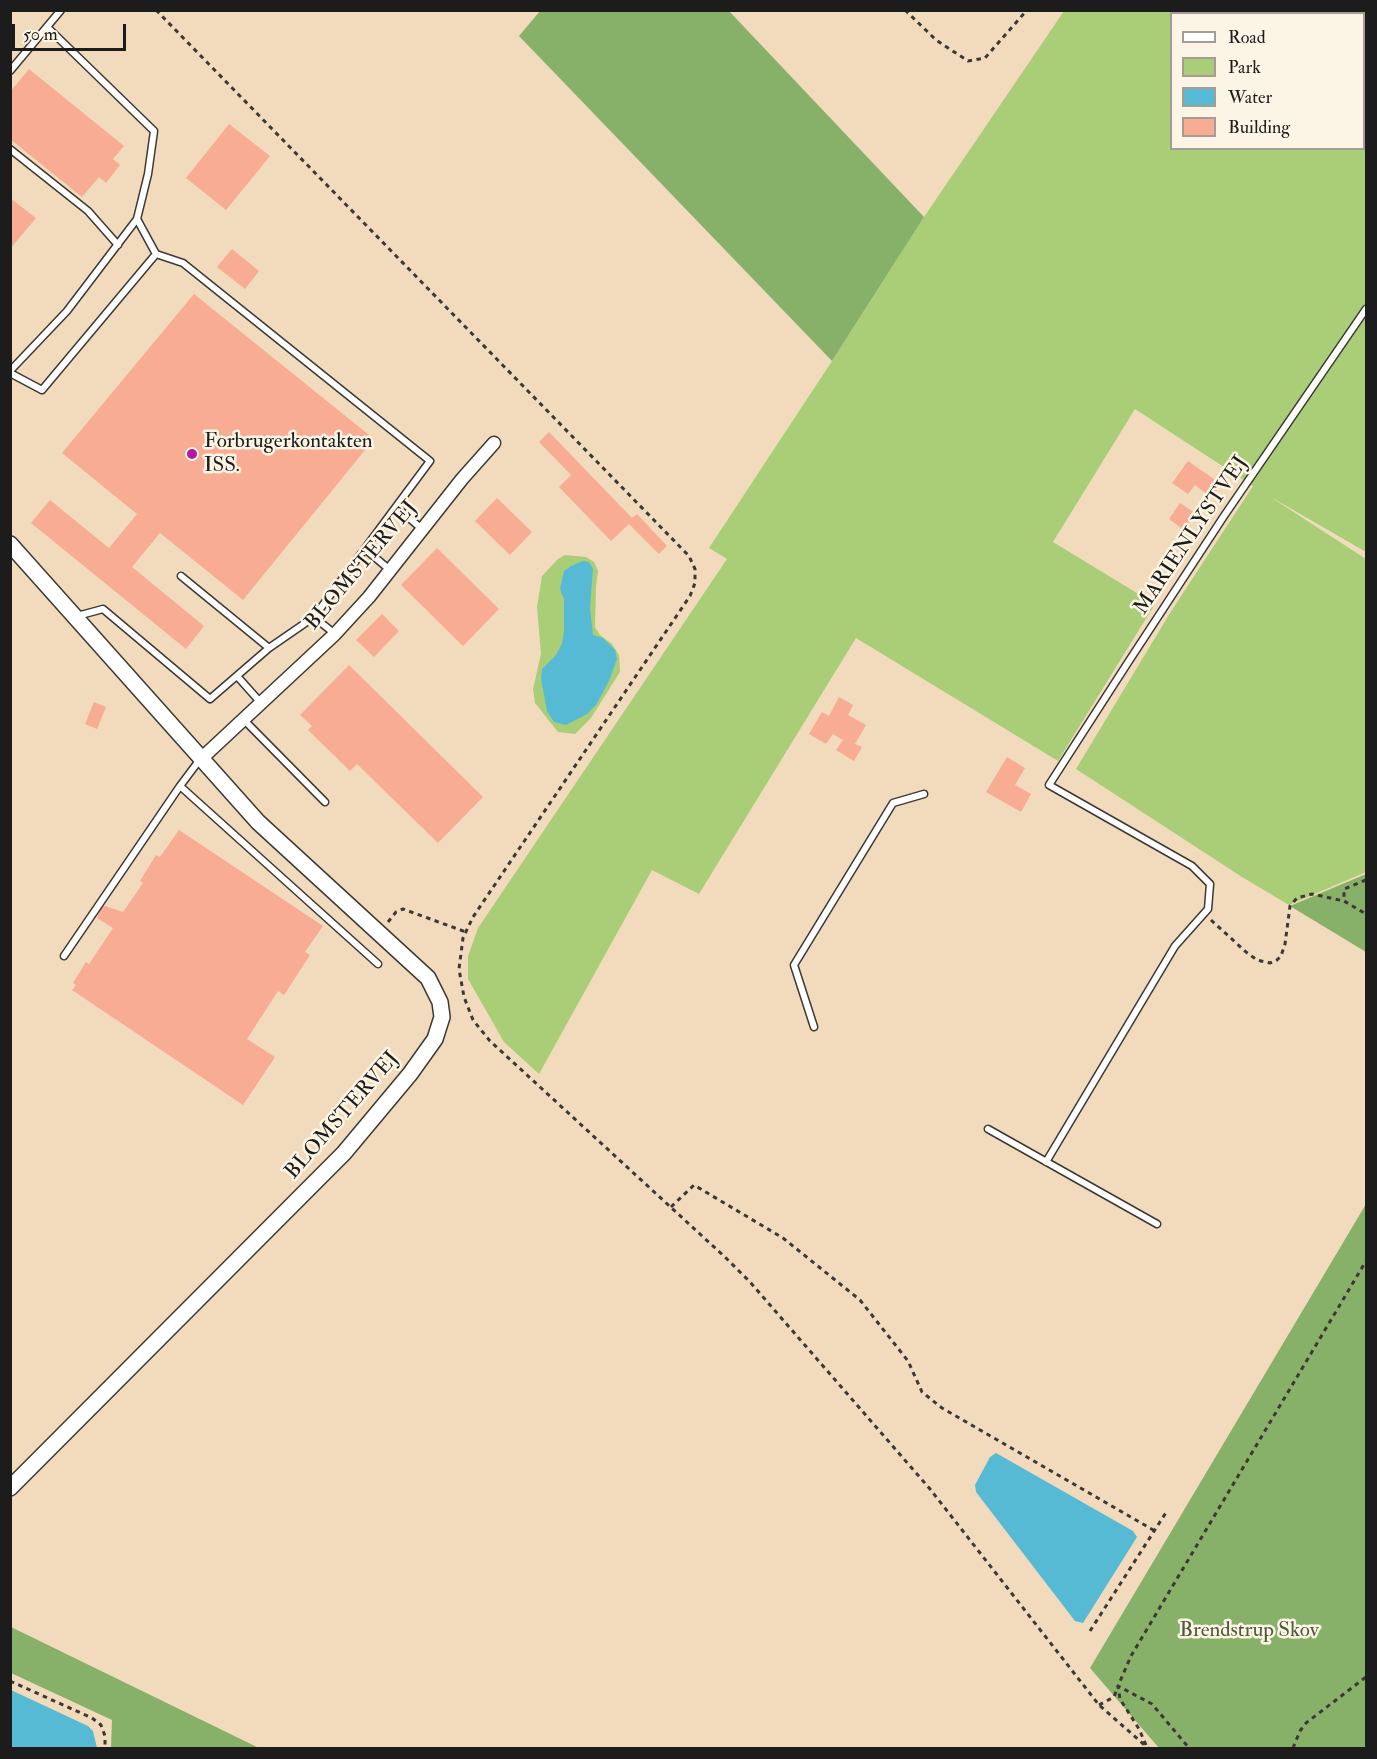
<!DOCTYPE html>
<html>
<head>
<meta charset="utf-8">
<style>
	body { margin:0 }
	#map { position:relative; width:1377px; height:1759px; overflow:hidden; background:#f1dbbc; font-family:"IM FELL Double Pica",serif }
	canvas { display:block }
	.frame { position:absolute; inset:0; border:12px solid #1c1c1c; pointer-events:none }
	.legend { position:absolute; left:1170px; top:12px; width:195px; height:138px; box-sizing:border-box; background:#fcf5e5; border:2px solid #a29e95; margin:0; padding:8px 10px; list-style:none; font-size:18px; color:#1c1c1c }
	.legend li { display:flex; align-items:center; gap:12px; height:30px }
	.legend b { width:30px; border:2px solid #a29e95 }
	.scale { position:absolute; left:12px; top:24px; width:114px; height:27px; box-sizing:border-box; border:3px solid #1c1c1c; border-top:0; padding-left:8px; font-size:18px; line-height:21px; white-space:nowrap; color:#1c1c1c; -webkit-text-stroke:4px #fcf5e5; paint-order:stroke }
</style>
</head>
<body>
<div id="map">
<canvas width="1377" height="1759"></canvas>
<div class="frame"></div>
<ul class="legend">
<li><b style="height:8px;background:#fff"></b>Road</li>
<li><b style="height:16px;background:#aace77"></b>Park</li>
<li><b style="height:16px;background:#56bad4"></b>Water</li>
<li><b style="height:16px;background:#f7ac93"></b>Building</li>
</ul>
<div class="scale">50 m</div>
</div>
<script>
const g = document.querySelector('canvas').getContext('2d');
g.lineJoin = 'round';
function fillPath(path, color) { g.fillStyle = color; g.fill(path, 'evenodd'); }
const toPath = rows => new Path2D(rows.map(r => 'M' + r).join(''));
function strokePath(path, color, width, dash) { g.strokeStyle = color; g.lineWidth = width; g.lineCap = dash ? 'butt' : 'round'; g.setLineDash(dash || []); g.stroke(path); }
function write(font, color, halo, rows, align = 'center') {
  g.font = font + ' "IM FELL Double Pica",serif'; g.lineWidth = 5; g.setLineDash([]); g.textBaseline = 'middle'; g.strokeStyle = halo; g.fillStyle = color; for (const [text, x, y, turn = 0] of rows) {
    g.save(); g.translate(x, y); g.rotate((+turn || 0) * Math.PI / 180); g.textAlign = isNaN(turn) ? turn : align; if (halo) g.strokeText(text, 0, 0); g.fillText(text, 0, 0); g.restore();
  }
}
const green = toPath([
	[1064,11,1366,11,1366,552,1269,496,1366,559,1366,872,1289,905,1242,877,1076,769,1170,613,1253,486,1135,409,1053,542,1155,604,1058,761,856,638,699,894,652,870,539,1074,504,1042,468,979,468,956,478,928,727,559,709,548,832,361,924,217],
	[1172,14,1364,14,1364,148,1172,148],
	[565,555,586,557,594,562,598,571,596,587,595,627,600,635,612,644,619,655,620,672,591,718,575,734,558,732,535,703,533,689,541,654,537,607,542,576,558,559]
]);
const forest = toPath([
	[540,11,729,11,924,217,832,361,519,36],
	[1366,874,1366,952,1290,906],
	[1366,1204,1366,1748,1159,1748,1090,1668],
	[10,1627,11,1627,259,1748,111,1748,112,1720,11,1673]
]);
const water = toPath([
	[583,561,589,562,593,569,590,608,593,635,603,638,615,650,617,659,609,681,596,705,587,714,566,725,554,722,547,711,541,679,542,669,556,655,562,644,564,631,564,599,560,589,564,571,571,566],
	[996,1453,1133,1531,1137,1537,1083,1623,1075,1621,976,1492,975,1485,990,1457],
	[11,1690,88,1726,93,1731,97,1748,11,1748]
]);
const building = toPath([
	[29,69,124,146,113,159,120,165,106,183,99,177,82,197,10,139,10,92],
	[229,124,270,156,226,210,186,178],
	[10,198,36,218,10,249],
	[232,249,259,271,245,289,217,267],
	[194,294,374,439,243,600,160,533,132,567,204,626,186,649,31,523,50,500,109,548,137,514,62,453],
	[549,432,632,518,637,514,667,546,659,554,629,524,611,541,559,487,571,475,539,442],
	[1188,461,1221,484,1212,498,1195,485,1188,494,1172,483],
	[497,498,532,532,510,555,475,521],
	[1180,503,1195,513,1184,530,1169,519],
	[437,548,499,609,463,646,401,585],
	[382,614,399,631,374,657,356,640],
	[349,665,483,797,438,843,357,764,350,771,308,730,312,726,300,715],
	[839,697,853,705,848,715,866,725,855,744,862,747,854,761,836,750,843,740,833,734,826,744,809,734,822,712,829,716],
	[94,702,106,707,97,729,85,724],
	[1007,757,1025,768,1015,785,1031,794,1021,812,986,792],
	[179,830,323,926,305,952,310,955,284,995,278,991,247,1039,275,1057,243,1105,72,990,76,985,73,983,86,962,89,964,113,928,97,918,102,905,123,912,143,883,140,881,156,855,160,857]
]);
const path = toPath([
	[156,10,689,556,695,569,695,583,690,596,473,917,463,938,459,969,464,997,473,1020,490,1041,726,1258,750,1282,930,1489,1099,1705,1148,1748],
	[905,10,936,40,968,61,985,58,1027,10],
	[1366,880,1344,889,1344,901,1366,914],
	[1211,920,1246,952,1257,960,1270,963,1277,960,1281,956,1285,944,1290,906,1297,898,1312,894,1344,901],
	[388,922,396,912,403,909,466,932],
	[671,1207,694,1185,783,1238,860,1300,908,1361,922,1392,942,1408,1155,1531],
	[1090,1631,1167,1511],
	[10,1681,92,1718,101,1725,105,1736,105,1748],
	[1099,1705,1114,1697,1118,1686,1152,1704,1189,1748],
	[1146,1745,1139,1729,1120,1699,1118,1686,1131,1656,1366,1261],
	[1293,1748,1300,1731,1306,1723,1366,1677]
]);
const service = toPath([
	[10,71,61,10],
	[10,149,88,211,118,245],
	[10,371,67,311,137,219,148,174,154,131,47,27],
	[10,373,42,390,156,254,137,219],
	[396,507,422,529],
	[365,549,390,570],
	[181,576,269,648],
	[77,616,103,609,210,699,269,648,314,617,430,461,183,263,156,254],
	[314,617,335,634],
	[237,676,261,703],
	[244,720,325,802],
	[180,786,378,964],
	[64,956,180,786,201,758],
	[814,1027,794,965,893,803,924,794],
	[988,1129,1157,1224],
	[1046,1162,1175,946,1208,909,1210,884,1192,866,1049,785,1127,664,1224,516,1366,309]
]);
const minor = toPath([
	[202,758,335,634,369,597,462,479,494,443]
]);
const tertiary = toPath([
	[10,544,258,822,428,978,440,1002,442,1017,435,1039,410,1074,344,1153,10,1488]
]);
const markers = [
	[192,454,6,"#b5179e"]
];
const poiNames = [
	["Forbrugerkontakten",204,442],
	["ISS.",204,466]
];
const streetNames = [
	["MARIENLYSTVEJ",1192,536,-56],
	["BLOMSTERVEJ",362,566,-50],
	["BLOMSTERVEJ",343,1116,-49]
];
const parkNames = [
	["Brendstrup Skov",1249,1631]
];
fillPath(green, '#aace77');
fillPath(forest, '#87b168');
fillPath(water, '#56bad4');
fillPath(building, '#f7ac93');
strokePath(service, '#3c3934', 9);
strokePath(minor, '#3c3934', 15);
strokePath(tertiary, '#3c3934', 18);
strokePath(path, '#3c3934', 3, [4.5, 4.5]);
strokePath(service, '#fff', 6);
strokePath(minor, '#fff', 12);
strokePath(tertiary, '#fff', 15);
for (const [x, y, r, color] of markers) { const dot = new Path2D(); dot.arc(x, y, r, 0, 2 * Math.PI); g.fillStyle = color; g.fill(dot); strokePath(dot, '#fcf5e5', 2); }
write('21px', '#1c1c1c', '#fcf5e5', poiNames, 'left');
write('21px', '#1c1c1c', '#fcf5e5', streetNames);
write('21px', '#4e5a3c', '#fcf5e5', parkNames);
</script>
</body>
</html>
